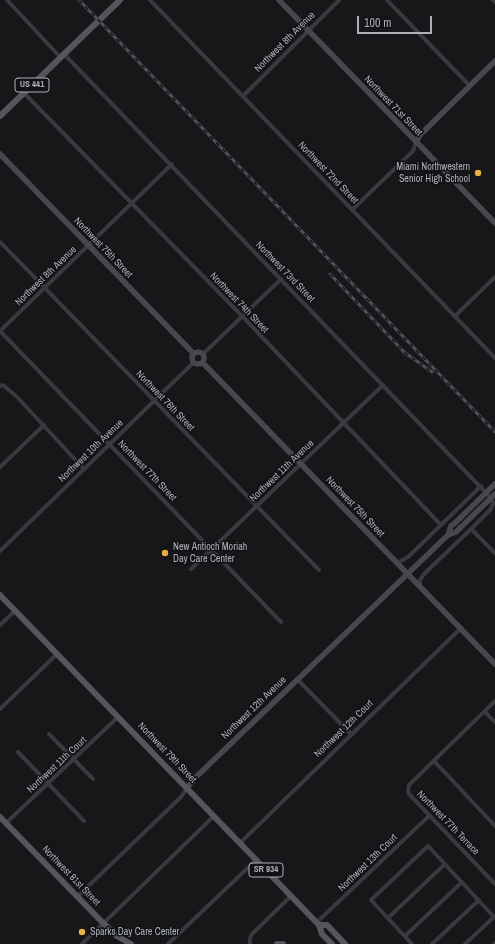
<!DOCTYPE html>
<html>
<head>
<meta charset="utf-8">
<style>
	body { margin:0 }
	#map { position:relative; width:495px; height:944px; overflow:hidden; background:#171719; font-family:"Archivo Narrow",sans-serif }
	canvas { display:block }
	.scale { position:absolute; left:357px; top:16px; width:75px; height:18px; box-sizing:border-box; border:2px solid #aaafb8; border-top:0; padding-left:5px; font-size:12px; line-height:14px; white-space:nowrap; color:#aaafb8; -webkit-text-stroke:3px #121214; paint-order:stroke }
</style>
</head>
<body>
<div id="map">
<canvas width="495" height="944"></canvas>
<div class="scale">100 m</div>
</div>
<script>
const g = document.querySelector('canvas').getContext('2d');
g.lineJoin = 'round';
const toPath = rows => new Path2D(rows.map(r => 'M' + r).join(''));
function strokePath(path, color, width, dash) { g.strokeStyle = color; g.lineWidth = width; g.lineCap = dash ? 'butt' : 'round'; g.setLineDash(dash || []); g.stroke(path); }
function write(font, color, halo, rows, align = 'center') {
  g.font = font + ' "Archivo Narrow",sans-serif'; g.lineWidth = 3; g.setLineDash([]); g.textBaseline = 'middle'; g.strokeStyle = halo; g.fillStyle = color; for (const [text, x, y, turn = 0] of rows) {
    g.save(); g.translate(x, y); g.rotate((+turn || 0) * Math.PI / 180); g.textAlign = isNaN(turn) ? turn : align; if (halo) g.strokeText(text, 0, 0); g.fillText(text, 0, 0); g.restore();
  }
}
const street = toPath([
	[7,0,60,57],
	[150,0,495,358],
	[387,0,470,86],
	[493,0,495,2],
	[64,54,490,497,493,503,491,509,471,529,424,574,420,580,420,587],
	[24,93,242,316,441,525],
	[243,96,339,0],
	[352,210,413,151,416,142],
	[0,242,319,570],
	[455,316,495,277],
	[0,331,281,622],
	[0,331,172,164],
	[203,354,281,279],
	[0,386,3,385,17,397,84,469],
	[0,467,44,425],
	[471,529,495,553],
	[0,551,194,362],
	[397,563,408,557,481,486],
	[191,569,383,385],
	[0,625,15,611],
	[297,679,351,734],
	[495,701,409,785,408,790,409,794,495,884],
	[0,709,57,654],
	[485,712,495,722],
	[49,734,93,779],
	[18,752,84,821],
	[434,761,495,826],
	[6,823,118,717],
	[240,843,461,628],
	[77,897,181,797,187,788],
	[388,918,445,864],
	[317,922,429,816],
	[405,936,462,882],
	[82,944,214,816],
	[168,944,256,860],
	[250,944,250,938,252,934,291,896],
	[412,944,371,900,428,846,494,917],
	[432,944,479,900],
	[465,944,495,916],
	[494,944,495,943]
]);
const secondary = toPath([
	[279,0,495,223],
	[416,142,420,135,495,61],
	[0,154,194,354],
	'192 358a6 6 0 1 1 12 0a6 6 0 1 1-12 0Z',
	[203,363,495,664],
	[448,535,451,526,455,523],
	[187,788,195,778,448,535,456,532,460,528]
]);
const primary = toPath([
	[0,116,120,0],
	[0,595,319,925,322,934,332,944],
	[0,817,103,923,117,936,131,944],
	[319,925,327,925,345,944],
	[277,944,283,944]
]);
const rail = toPath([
	[79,0,495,432],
	[330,274,404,352,432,372]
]);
const secondaryBridge = toPath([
	[455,523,495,484],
	[460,528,495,494]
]);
const markers = [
	[478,173,4,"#e8b041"],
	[165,553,4,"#e8b041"],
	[82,932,4,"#e8b041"]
];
const shields = [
	[32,85,34],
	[266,870,34]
];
const shieldNames = [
	["US 441",32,85],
	["SR 934",266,870]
];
const streetNames = [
	["Northwest 8th Avenue",285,42,-45],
	["Northwest 71st Street",393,106,46],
	["Northwest 72nd Street",328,173,46],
	["Northwest 75th Street",103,248,46],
	["Northwest 73rd Street",285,272,46],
	["Northwest 8th Avenue",46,276,-44],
	["Northwest 74th Street",239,303,46],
	["Northwest 76th Street",165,401,46],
	["Northwest 10th Avenue",91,451,-44],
	["Northwest 77th Street",147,471,46],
	["Northwest 11th Avenue",282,471,-44],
	["Northwest 75th Street",355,507,46],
	["Northwest 12th Avenue",254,708,-44],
	["Northwest 12th Court",344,729,-44],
	["Northwest 79th Street",167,753,46],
	["Northwest 11th Court",57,765,-43],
	["Northwest 77th Terrace",448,823,46],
	["Northwest 13th Court",368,863,-44],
	["Northwest 81st Street",71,876,46]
];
const poiNames = [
	["Miami Northwestern",470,167,"right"],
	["Senior High School",470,179,"right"],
	["New Antioch Moriah",173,547],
	["Day Care Center",173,559],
	["Sparks Day Care Center",90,932]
];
strokePath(street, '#39393e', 4);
strokePath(secondary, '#47484e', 5.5);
strokePath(primary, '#55565d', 6);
strokePath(rail, '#505157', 3);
strokePath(rail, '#121214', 1.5, [4.5]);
strokePath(secondaryBridge, '#47484e', 5.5);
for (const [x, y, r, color] of markers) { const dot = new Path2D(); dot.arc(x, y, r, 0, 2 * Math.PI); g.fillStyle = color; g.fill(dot); strokePath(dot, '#121214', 1.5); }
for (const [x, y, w] of shields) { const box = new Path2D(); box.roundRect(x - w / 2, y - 7, w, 14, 3); g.fillStyle = '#121214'; g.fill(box); strokePath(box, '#aaafb8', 1); }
write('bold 9px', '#aaafb8', null, shieldNames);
write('10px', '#aaafb8', '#121214', streetNames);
write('10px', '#aaafb8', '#121214', poiNames, 'left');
</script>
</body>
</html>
